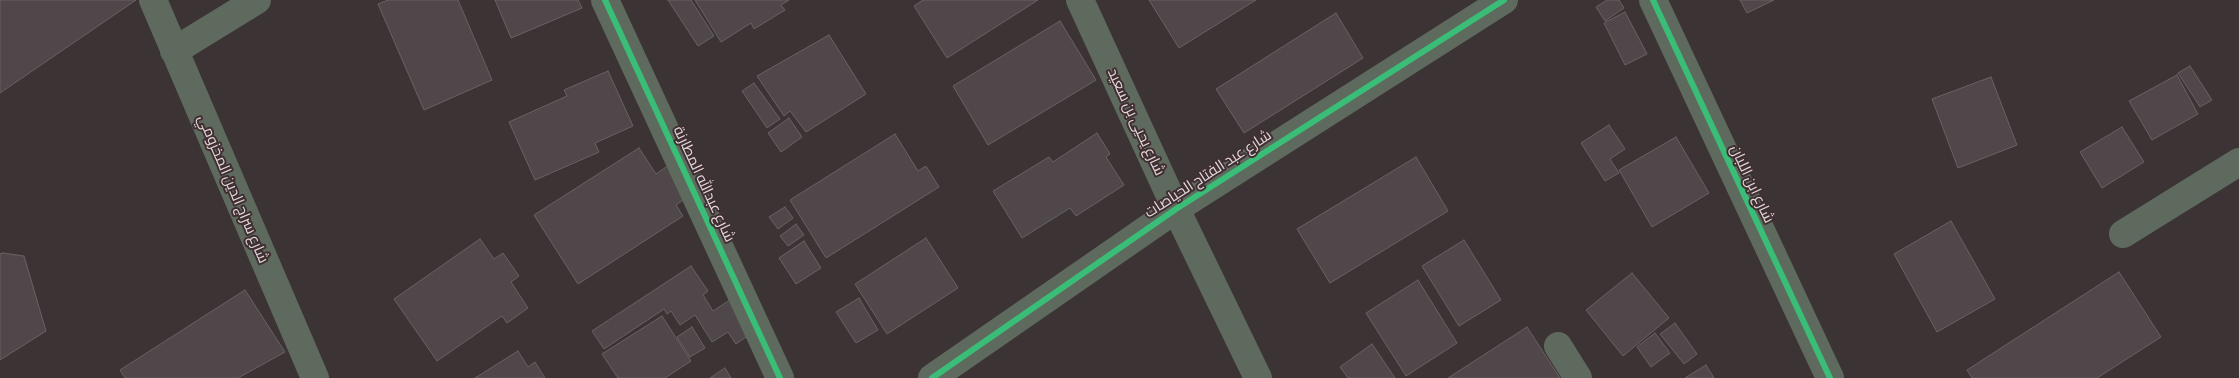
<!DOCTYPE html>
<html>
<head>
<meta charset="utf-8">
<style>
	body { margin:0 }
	canvas { display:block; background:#3c3335 }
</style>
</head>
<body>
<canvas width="2239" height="378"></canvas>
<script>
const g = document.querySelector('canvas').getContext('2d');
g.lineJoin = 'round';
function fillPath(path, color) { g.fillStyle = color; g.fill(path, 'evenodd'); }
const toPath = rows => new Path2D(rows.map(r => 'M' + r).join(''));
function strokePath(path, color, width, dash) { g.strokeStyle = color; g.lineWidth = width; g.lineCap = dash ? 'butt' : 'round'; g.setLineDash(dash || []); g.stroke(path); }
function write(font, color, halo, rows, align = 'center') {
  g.font = font + ' "Alegreya Sans",Cairo,sans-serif'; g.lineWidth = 4; g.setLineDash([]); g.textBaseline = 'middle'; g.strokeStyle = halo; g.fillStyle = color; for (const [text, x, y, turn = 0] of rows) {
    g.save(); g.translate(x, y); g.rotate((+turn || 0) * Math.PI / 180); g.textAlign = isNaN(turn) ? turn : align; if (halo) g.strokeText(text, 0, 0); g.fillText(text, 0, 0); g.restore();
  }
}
const building = toPath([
	[0,0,136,0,0,93,0,0],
	[388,0,458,0,492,80,424,110,378,4,388,0],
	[495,0,578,0,582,8,511,38,495,0],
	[668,0,691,0,714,36,698,46,668,0],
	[695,0,789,0,781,5,785,10,754,29,751,23,721,42,695,0],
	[923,0,1038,0,947,58,914,6,923,0],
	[1149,0,1256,0,1179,48,1149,0],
	[1607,0,1619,0,1624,8,1605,21,1596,7,1607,0],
	[1740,0,1774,0,1747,13,1740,0],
	[1625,12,1647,54,1625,65,1604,23,1625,12],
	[1336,13,1363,58,1244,133,1216,89,1336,13],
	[1060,21,1096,80,988,145,953,86,1060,21],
	[829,35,866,94,806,132,790,111,784,116,757,76,829,35],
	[2190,66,2212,100,2200,107,2178,73,2190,66],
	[608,71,633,126,595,143,599,152,535,180,509,122,567,96,564,90,608,71],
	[2177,75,2198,114,2152,140,2129,101,2177,75],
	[1991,77,2017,145,1958,168,1932,99,1991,77],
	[754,83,780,119,767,128,742,91,754,83],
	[789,118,802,137,781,152,768,133,789,118],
	[1609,125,1625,149,1610,159,1619,173,1605,181,1581,143,1609,125],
	[2122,127,2144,162,2102,188,2080,152,2122,127],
	[1097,133,1110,154,1106,157,1124,185,1076,216,1070,208,1022,238,993,191,1049,157,1053,162,1097,133],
	[895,134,918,171,926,166,939,187,826,258,790,200,895,134],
	[1676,137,1709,193,1652,227,1619,170,1676,137],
	[639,148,656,174,669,165,689,196,676,205,683,216,578,284,534,215,639,148],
	[1416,157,1448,211,1330,283,1297,229,1416,157],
	[785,207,793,218,778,229,769,217,785,207],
	[1951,221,1995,299,1937,332,1894,254,1951,221],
	[796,224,804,235,788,246,780,236,796,224],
	[926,238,958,288,887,334,855,284,926,238],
	[480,239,494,259,503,253,519,276,511,282,528,308,507,323,502,316,437,361,394,299,480,239],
	[1464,240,1501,300,1459,326,1422,266,1464,240],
	[804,241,821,268,796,284,779,258,804,241],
	[3,253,24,256,46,331,0,360,0,254,3,253],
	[691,266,708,291,703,295,713,311,730,300,752,333,736,344,728,332,712,342,695,315,680,325,671,311,667,314,664,309,604,349,592,331,691,266],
	[2119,272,2161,337,2097,378,1972,378,1967,370,2119,272],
	[1632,273,1669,318,1623,356,1586,310,1632,273],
	[1418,280,1457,343,1406,376,1366,313,1418,280],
	[245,290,285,352,238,378,125,378,120,370,245,290],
	[859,298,878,330,856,343,836,312,859,298],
	[662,316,691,361,665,378,618,378,602,354,662,316],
	[1675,323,1697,354,1684,364,1660,334,1675,323],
	[692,327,705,348,690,357,677,337,692,327],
	[1527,327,1560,378,1448,378,1527,327],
	[1655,333,1670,353,1651,367,1637,347,1655,333],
	[1372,344,1395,378,1348,378,1340,367,1372,344],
	[518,351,528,367,535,362,545,378,475,378,518,351],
	[1706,365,1714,378,1685,378,1706,365],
	[725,368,731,378,710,378,725,368]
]);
const minor = toPath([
	[153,0,315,378],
	[605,0,780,378],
	[1080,0,1176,209,1258,378],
	[1653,0,1830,378],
	[174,51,257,0],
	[2123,234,2239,162],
	[1558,346,1578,378],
	[932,378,1176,209,1504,0]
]);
const cycleway = toPath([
	[605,0,780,378],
	[1653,0,1830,378],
	[932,378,1176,209,1504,0]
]);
const streetNames = [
	["شارع يحيى بن سعيد",1136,122,65],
	["شارع عبد الفتاح الحياصات",1208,174,-33],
	["شارع عبدالله المطارنة",704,184,65],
	["شارع ابن اللبان",1752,184,65],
	["شارع سراج الدين المخزومي",233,189,67]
];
fillPath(building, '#4f4749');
strokePath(building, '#696163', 1);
strokePath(minor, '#5f6a5f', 28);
strokePath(cycleway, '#3abd76', 6);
write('15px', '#e2d7d9', '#402f32', streetNames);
</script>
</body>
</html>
